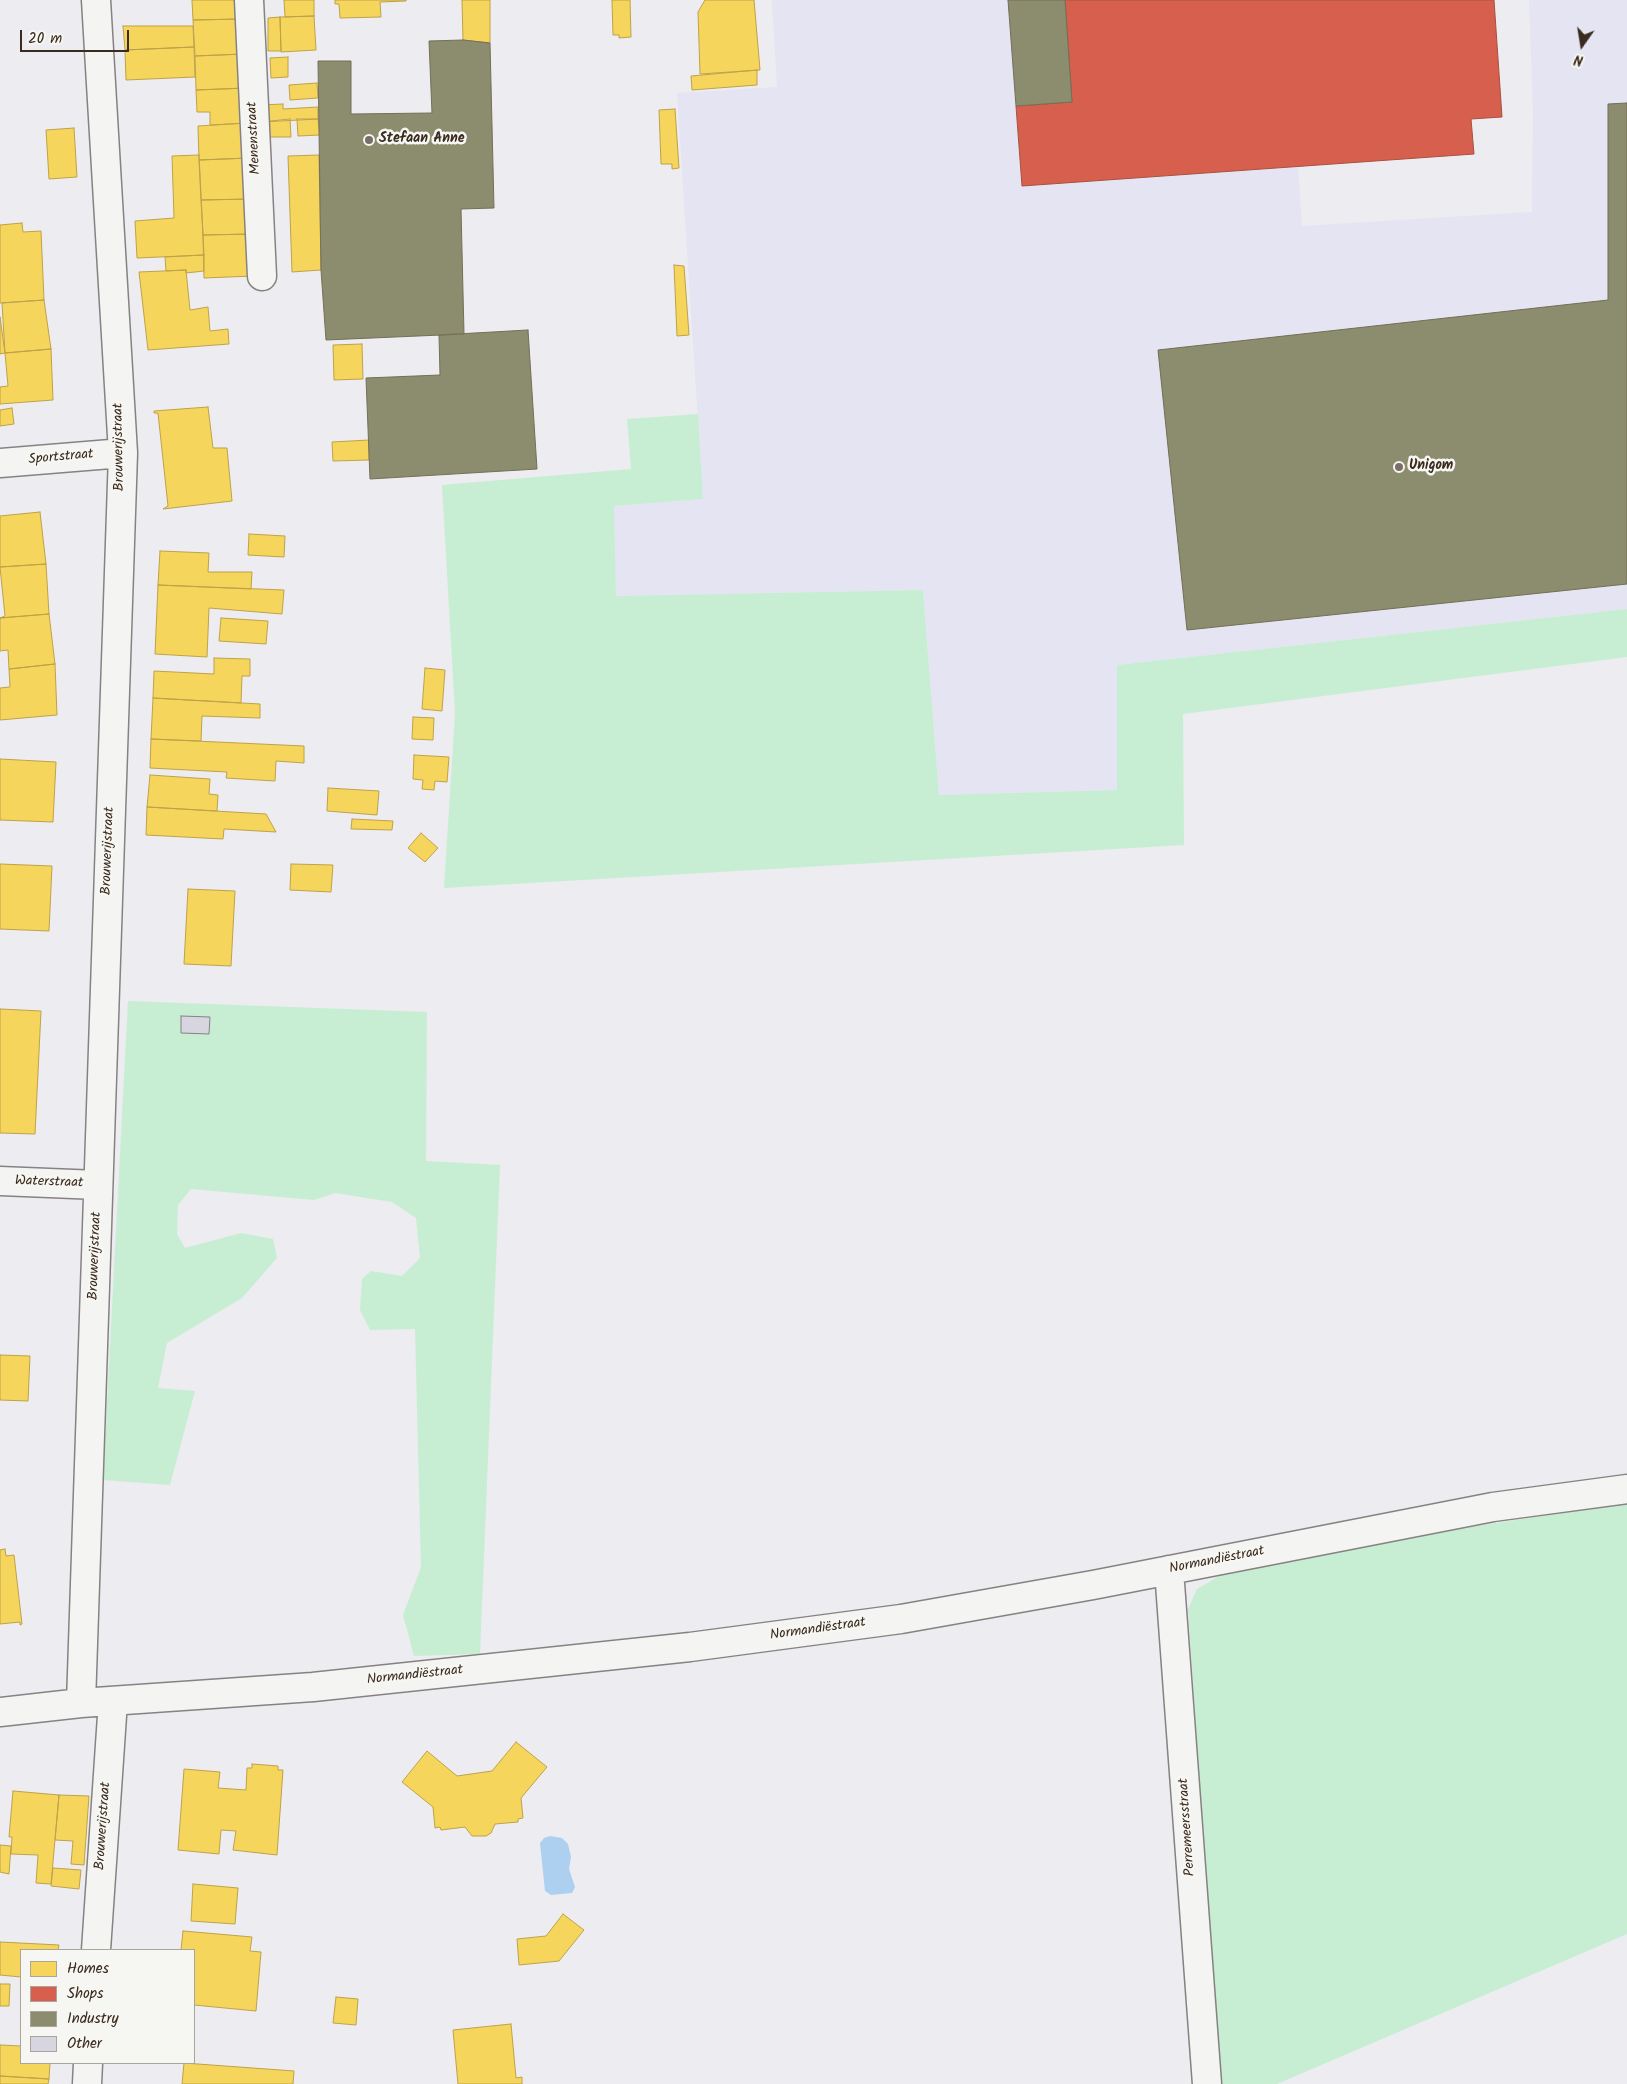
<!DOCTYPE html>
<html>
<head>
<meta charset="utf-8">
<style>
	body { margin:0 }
	#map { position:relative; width:1627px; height:2084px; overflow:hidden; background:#ececf1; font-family:Kalam,sans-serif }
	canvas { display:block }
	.legend { position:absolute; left:20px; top:1949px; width:175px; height:115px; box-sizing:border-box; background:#f6f6f2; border:1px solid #aba49d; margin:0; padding:6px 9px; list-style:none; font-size:15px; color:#3b2a1e }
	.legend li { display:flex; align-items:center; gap:10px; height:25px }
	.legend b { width:25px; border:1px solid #aba49d }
	.north { position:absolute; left:1557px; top:20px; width:50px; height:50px; -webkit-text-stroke:4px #f6f6f2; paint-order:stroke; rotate:193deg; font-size:14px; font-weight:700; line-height:20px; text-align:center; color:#3b2a1e }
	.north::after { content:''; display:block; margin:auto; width:18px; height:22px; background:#3b2a1e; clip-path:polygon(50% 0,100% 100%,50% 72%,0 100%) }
	.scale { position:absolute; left:20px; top:30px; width:109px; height:22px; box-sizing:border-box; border:2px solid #3b2a1e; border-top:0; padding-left:6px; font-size:15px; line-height:18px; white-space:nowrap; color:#3b2a1e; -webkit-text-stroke:4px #f6f6f2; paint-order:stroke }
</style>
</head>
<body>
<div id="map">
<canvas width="1627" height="2084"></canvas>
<ul class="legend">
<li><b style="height:14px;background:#f6d55c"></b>Homes</li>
<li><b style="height:14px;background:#d6604d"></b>Shops</li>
<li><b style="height:14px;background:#8c8c6e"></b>Industry</li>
<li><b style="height:14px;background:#d6d5e0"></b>Other</li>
</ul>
<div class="north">N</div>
<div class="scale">20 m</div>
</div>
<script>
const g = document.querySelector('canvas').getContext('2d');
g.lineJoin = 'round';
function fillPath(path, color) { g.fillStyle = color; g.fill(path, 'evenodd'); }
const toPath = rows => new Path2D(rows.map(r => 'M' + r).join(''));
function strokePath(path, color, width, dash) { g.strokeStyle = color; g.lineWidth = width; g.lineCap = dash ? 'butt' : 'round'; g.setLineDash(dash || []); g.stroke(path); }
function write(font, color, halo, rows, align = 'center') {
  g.font = font + ' Kalam,sans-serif'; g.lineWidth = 5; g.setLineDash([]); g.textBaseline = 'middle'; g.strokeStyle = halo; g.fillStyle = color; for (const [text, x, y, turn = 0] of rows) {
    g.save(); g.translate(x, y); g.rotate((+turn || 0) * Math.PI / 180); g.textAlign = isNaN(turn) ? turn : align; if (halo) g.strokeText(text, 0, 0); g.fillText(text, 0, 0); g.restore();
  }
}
const built = toPath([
	[772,0,1065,0,1072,102,1016,106,1022,186,1298,167,1302,226,1532,212,1533,111,1529,0,1627,0,1627,609,1117,665,1117,790,939,795,923,590,616,596,613,506,703,499,677,93,777,87]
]);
const green = toPath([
	[698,414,703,499,614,506,616,596,923,590,939,795,1117,790,1117,665,1627,609,1627,657,1183,714,1184,845,444,888,455,714,442,485,631,469,627,419],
	[128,1001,427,1012,426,1161,500,1165,480,1654,414,1656,403,1615,421,1567,415,1329,370,1330,360,1310,362,1279,371,1271,402,1276,420,1258,416,1218,392,1202,335,1193,314,1200,191,1189,178,1205,177,1234,185,1248,241,1233,273,1239,277,1258,242,1298,167,1343,158,1388,195,1391,170,1485,103,1480],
	[1627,1503,1627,1934,1277,2084,1220,2084,1188,1609,1197,1589,1221,1575,1457,1529]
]);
const water = toPath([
	[550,1836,562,1838,568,1844,571,1857,569,1869,575,1887,572,1893,551,1895,545,1891,540,1843,544,1838]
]);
const homes = toPath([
	[192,0,241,0,242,19,193,20,192,0],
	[284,0,314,0,314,16,285,17,284,0],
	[335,0,406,0,406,1,380,2,381,17,340,18,339,4,335,4,335,0],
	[462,0,490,0,490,43,463,40,462,0],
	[612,0,630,0,631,37,619,38,619,35,613,35,612,0],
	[705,0,754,0,760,70,700,74,698,12,705,0],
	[314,16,316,50,281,52,280,17,314,16],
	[280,17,281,51,268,51,268,18,280,17],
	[242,19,244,54,195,56,193,20,242,19],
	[123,26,193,26,194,47,125,50,123,26],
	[194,47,195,77,126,80,125,50,194,47],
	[244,54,246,88,196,90,195,56,244,54],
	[288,57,288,77,271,78,270,58,288,57],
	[757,70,757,85,692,90,691,76,757,70],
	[317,83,318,98,290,100,289,85,317,83],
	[246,88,247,123,210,125,210,112,197,112,196,90,246,88],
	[283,104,283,109,318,107,318,119,261,122,261,105,283,104],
	[675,109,679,168,672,169,672,164,661,164,659,110,675,109],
	[290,119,291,137,263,137,261,122,290,119],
	[297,119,318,119,320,135,298,136,297,119],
	[247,123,249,158,199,160,198,126,247,123],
	[74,128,77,177,49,179,46,130,74,128],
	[199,155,204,255,137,258,135,221,174,218,172,156,199,155],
	[319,155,321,270,292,272,288,156,319,155],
	[249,158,251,199,201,200,199,160,249,158],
	[251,199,252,234,203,235,201,200,251,199],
	[22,223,23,232,41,231,44,300,0,303,0,225,22,223],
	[252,234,254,276,204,278,203,235,252,234],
	[204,255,204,271,186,273,186,270,166,271,165,257,204,255],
	[674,265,684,266,689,335,677,336,674,265],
	[186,270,190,310,208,307,210,331,228,329,229,344,148,350,139,272,186,270],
	[44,300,51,349,5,353,2,303,44,300],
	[0,317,5,353,0,354,0,317],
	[362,344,363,379,334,380,333,345,362,344],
	[51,349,53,400,0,404,0,387,8,386,5,353,51,349],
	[208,407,213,448,227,448,232,501,163,509,168,506,158,413,154,413,154,411,208,407],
	[12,408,14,424,0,426,0,410,12,408],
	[369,440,369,460,333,461,332,442,369,440],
	[40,512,46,564,0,567,0,516,40,512],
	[249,534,285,536,284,557,248,555,249,534],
	[160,551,209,553,208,572,252,572,251,589,158,585,160,551],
	[46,564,49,614,0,618,5,616,0,567,46,564],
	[158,585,284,590,282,614,209,608,207,657,155,654,158,585],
	[49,614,55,664,9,669,8,650,0,651,0,618,49,614],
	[221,618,268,621,266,644,219,641,221,618],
	[214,658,250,659,250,676,242,676,241,703,153,698,154,671,214,674,214,658],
	[55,664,57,715,0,720,0,688,10,687,9,669,55,664],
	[425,668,445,670,442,711,422,709,425,668],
	[153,698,260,704,260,718,202,716,201,741,151,739,153,698],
	[413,717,434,718,433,740,412,739,413,717],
	[151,739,304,746,304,763,276,761,275,781,226,778,227,772,150,768,151,739],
	[414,755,449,757,447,782,435,781,434,790,422,789,423,780,413,779,414,755],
	[0,759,56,762,53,822,0,820,0,759],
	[150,775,210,779,209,794,218,795,217,811,147,807,150,775],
	[328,788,379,791,377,815,327,811,328,788],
	[147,807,266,814,276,832,224,829,223,839,146,835,147,807],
	[352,819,393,821,392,830,351,829,352,819],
	[421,833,438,848,425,862,408,848,421,833],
	[0,864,52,866,49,931,0,929,0,864],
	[291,864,333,865,331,892,290,890,291,864],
	[188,889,235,891,231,966,184,964,188,889],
	[0,1009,41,1011,35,1134,0,1133,0,1009],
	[0,1355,30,1356,28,1401,0,1400,0,1355],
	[5,1549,6,1556,14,1555,22,1624,20,1625,20,1622,0,1624,0,1550,5,1549],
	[516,1742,547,1767,521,1798,523,1818,518,1819,518,1822,495,1824,491,1833,486,1836,472,1836,465,1827,441,1830,440,1827,435,1828,433,1807,402,1782,427,1751,457,1776,492,1771,516,1742],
	[252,1764,278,1766,278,1770,283,1770,277,1855,233,1850,236,1831,221,1830,219,1854,178,1850,184,1769,220,1772,218,1788,246,1790,247,1768,252,1768,252,1764],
	[13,1791,59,1795,51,1884,36,1883,38,1855,11,1854,12,1837,9,1837,13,1791],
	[59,1795,89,1796,84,1865,71,1864,73,1841,55,1840,59,1795],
	[0,1845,11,1846,9,1874,0,1872,0,1845],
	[53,1868,81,1870,79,1889,51,1886,53,1868],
	[193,1884,238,1888,235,1924,191,1921,193,1884],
	[563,1914,584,1930,559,1961,519,1965,517,1939,546,1936,563,1914],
	[183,1931,252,1937,250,1951,261,1952,256,2011,194,2005,194,1950,181,1950,183,1931],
	[0,1942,59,1945,58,1950,21,1950,21,1977,0,1975,0,1942],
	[0,1984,10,1984,9,2006,0,2006,0,1984],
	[336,1997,358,1999,356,2025,333,2023,336,1997],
	[511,2024,516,2078,522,2077,522,2084,458,2084,453,2030,511,2024],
	[0,2045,21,2046,21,2063,50,2063,49,2079,0,2076,0,2045],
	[184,2063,294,2071,293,2084,182,2084,184,2063],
	[0,2076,49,2079,48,2084,0,2084,0,2076]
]);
const shops = toPath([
	[1065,0,1494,0,1502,117,1471,119,1474,154,1022,186,1016,106,1072,102,1065,0]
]);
const industry = toPath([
	[1008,0,1065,0,1072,102,1016,106,1008,0],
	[463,40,490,43,494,208,461,209,464,334,326,340,321,270,318,61,351,61,351,114,432,113,429,41,463,40],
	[1627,103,1627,584,1187,630,1158,350,1608,300,1608,104,1627,103],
	[528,330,537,469,370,479,366,378,440,375,439,335,528,330]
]);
const building = toPath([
	[181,1016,210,1017,209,1034,181,1033,181,1016]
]);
const minor = toPath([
	[249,0,262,276],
	[0,463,123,453],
	[0,1181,98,1185],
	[1169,1570,1207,2084],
	[81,1703,123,453,96,0],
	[0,1712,81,1703,313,1687,690,1647,901,1619,1093,1585,1493,1507,1627,1489],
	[96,1950,113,1701],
	[87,2084,88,2063]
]);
const markers = [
	[369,140,5,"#796e68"],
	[1399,467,5,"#796e68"]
];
const streetNames = [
	["Menenstraat",255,138,-93],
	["Brouwerijstraat",120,447,-91],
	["Sportstraat",61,458,-5],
	["Brouwerijstraat",109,851,-88],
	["Waterstraat",49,1183,2],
	["Brouwerijstraat",96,1256,-88],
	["Normandiëstraat",1217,1561,-11],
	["Normandiëstraat",818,1630,-8],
	["Normandiëstraat",415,1676,-6],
	["Brouwerijstraat",104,1826,-86],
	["Perremeersstraat",1188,1827,-94]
];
const poiNames = [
	["Stefaan Anne",379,140],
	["Unigom",1409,467]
];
fillPath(built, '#e4e4f2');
fillPath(green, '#c7eed3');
fillPath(water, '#aed0f0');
fillPath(homes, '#f6d55c');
strokePath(homes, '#bea249', 1);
fillPath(shops, '#d6604d');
strokePath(shops, '#a8503f', 1);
fillPath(industry, '#8c8c6e');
strokePath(industry, '#746f56', 1);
fillPath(building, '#d6d5e0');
strokePath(building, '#868282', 1);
strokePath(minor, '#868282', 31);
strokePath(minor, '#f4f4f3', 28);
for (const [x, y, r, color] of markers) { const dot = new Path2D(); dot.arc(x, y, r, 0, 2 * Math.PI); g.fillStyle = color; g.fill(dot); strokePath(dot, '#f6f6f2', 2); }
write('14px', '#3b2a1e', '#f6f6f2', streetNames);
write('bold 14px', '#3b2a1e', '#f6f6f2', poiNames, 'left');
</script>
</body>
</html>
